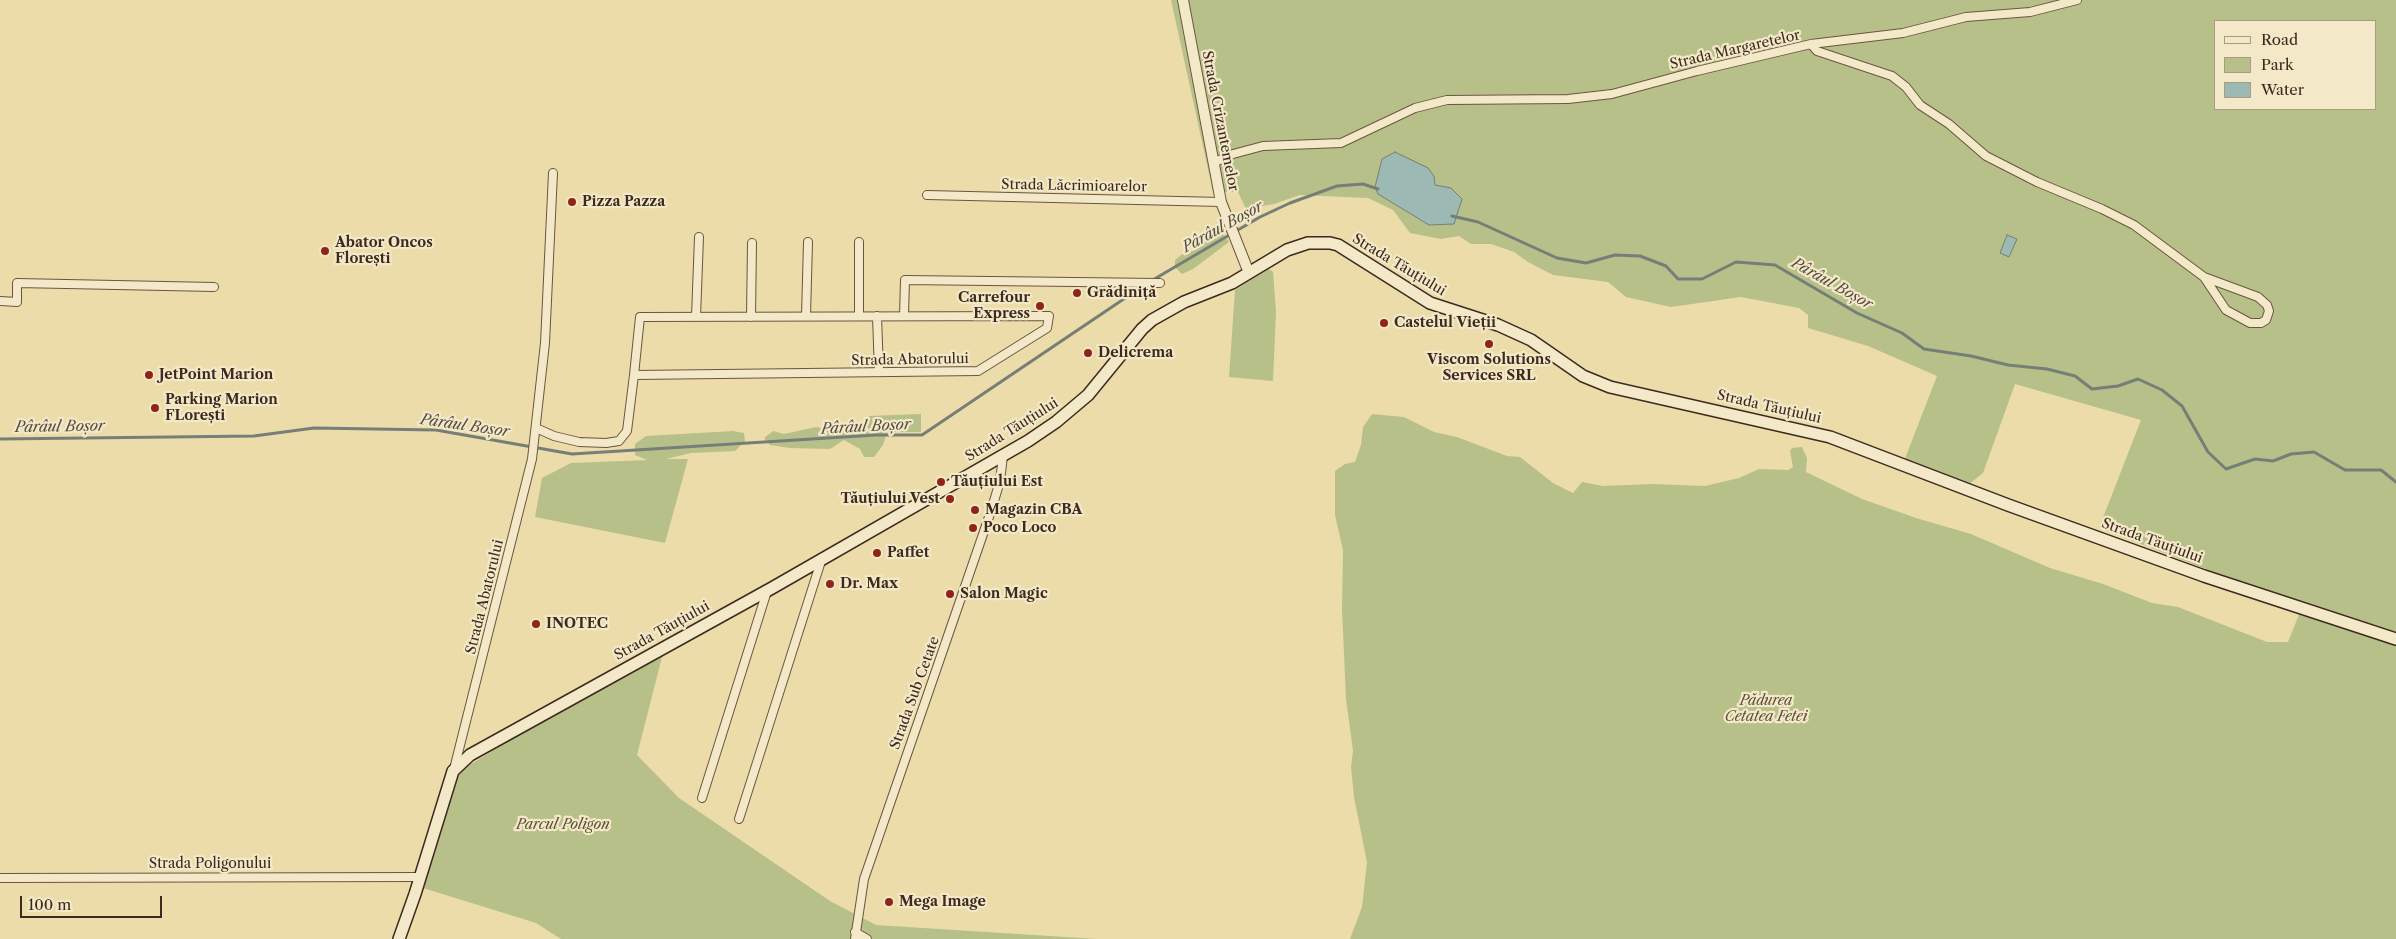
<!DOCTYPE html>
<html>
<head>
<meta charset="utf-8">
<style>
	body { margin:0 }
	#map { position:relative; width:2396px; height:939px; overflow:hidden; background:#ecdca9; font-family:"Libre Caslon Text",serif }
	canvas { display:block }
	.legend { position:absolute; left:2214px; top:20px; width:162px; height:90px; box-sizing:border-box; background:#f3e8c7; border:1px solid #aa9c83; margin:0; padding:6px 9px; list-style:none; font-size:15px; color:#3d291e }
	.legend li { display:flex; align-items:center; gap:10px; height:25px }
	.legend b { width:25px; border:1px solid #aa9c83 }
	.scale { position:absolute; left:20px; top:896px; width:142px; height:22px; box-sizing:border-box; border:2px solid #3d291e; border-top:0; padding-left:6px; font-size:15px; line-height:18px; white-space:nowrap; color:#3d291e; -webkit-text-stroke:4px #f3e8c7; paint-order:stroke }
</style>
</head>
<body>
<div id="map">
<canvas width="2396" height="939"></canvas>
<ul class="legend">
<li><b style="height:6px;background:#f3e8c7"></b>Road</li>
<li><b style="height:14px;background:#b7c089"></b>Park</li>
<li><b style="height:14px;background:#9cb9b3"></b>Water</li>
</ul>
<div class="scale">100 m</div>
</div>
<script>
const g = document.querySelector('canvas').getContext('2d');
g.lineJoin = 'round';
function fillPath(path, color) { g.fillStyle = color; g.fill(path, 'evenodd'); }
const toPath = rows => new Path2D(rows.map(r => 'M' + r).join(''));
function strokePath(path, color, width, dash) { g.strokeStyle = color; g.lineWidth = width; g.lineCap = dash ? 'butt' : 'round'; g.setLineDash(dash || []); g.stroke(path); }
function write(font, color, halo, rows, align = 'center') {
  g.font = font + ' "Libre Caslon Text",serif'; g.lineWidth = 4.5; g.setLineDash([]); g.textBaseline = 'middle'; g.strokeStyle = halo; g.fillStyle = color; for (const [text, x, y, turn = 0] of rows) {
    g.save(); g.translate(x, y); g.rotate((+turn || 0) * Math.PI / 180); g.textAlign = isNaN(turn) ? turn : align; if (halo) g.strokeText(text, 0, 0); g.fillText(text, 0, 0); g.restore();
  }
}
const green = toPath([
	[1171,0,2396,0,2396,939,1350,939,1362,907,1367,862,1354,797,1351,767,1353,751,1346,699,1342,609,1343,550,1335,515,1335,471,1345,464,1355,462,1361,445,1363,427,1372,414,1404,417,1434,432,1457,437,1507,456,1520,457,1553,483,1573,493,1582,482,1603,486,1653,484,1705,486,1739,478,1759,469,1788,470,1793,467,1790,451,1792,448,1802,447,1807,458,1806,472,1862,499,1916,518,1971,534,2050,568,2103,584,2152,603,2178,607,2267,642,2288,642,2304,602,2214,572,2099,528,2141,420,2015,384,1983,473,1968,485,1904,461,1937,376,1868,346,1808,328,1808,315,1799,308,1741,297,1671,307,1626,297,1608,282,1553,275,1528,262,1514,252,1491,244,1471,244,1459,236,1441,239,1410,233,1393,210,1368,198,1300,195,1274,204,1246,209,1238,192,1213,192],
	[2215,21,2375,21,2375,109,2215,109],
	[1216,232,1224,235,1229,242,1193,269,1182,274,1175,267,1175,260,1186,251,1194,251,1197,244],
	[1269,269,1273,272,1276,311,1273,381,1229,377,1235,290],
	[921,414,921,432,887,432,883,445,874,457,864,457,860,449,844,440,830,449,790,448,770,445,764,438,773,431,784,434,816,427,835,431,849,428,868,424,869,416],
	[733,431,744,433,745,441,735,451,691,453,666,459,688,459,665,543,535,517,542,478,571,463,647,460,635,455,635,444,646,436],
	[662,657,637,755,679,798,830,901,876,925,1097,939,561,939,536,923,423,888,458,772,566,706]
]);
const water = toPath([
	[1395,152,1428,168,1434,176,1435,185,1451,188,1462,199,1454,224,1429,225,1378,194,1375,187,1382,159,1395,152],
	[2007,235,2017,239,2009,257,2000,253,2007,235]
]);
const stream = toPath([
	[1452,216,1478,222,1557,258,1586,263,1615,255,1640,256,1666,266,1678,279,1702,279,1736,262,1775,265,1857,313,1902,333,1924,349,1971,356,2008,365,2047,369,2075,376,2092,389,2118,386,2138,379,2162,390,2182,406,2208,452,2226,469,2255,459,2273,461,2291,454,2314,452,2345,470,2381,470,2396,482],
	[1151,281,1260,217,1290,203,1337,186,1363,184,1378,189],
	[0,439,254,436,314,428,436,430,572,454,876,435,922,435,1146,284]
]);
const minor = toPath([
	[1811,44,1817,51,1892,76,1906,87,1920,105,1949,124,1986,156,2037,182,2102,209,2134,225,2204,277,2258,297,2267,305,2269,311,2266,320,2261,323,2250,323,2226,310,2204,277],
	[1215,162,1233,154,1263,146,1341,143,1415,108,1447,100,1568,99,1612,94,1697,71,1811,44,1903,33,1966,17,2030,12,2077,0],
	[927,195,1221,202],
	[0,301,17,302,17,283,214,287],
	[806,316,808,242],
	[859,316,859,242],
	[877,316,879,372],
	[904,316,905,280,1160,283],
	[696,317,699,237],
	[751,317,752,243],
	[536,428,554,436,579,442,606,443,619,441,627,431,634,375,978,371,1047,328,1049,316,640,317,634,375],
	[454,769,532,459,545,343,553,173],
	[702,798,767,591],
	[739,819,822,558],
	[0,878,421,877],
	[855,932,867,939],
	[855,939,864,879,991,511,1000,481,1003,456]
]);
const tertiary = toPath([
	[1183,0,1221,202,1249,273]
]);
const secondary = toPath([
	[399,939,415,894,453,771,470,755,772,588,1028,441,1056,422,1088,395,1142,329,1152,320,1184,302,1232,283,1287,250,1308,243,1330,243,1338,245,1430,303,1498,325,1531,340,1583,376,1610,387,1830,437,2008,505,2204,576,2396,639]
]);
const markers = [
	[572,202,5,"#8f2418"],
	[325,251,5,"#8f2418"],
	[1077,293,5,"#8f2418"],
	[1040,306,5,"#8f2418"],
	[1384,323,5,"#8f2418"],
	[1489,344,5,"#8f2418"],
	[1088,353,5,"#8f2418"],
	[149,375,5,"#8f2418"],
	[155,408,5,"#8f2418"],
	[941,482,5,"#8f2418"],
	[950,499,5,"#8f2418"],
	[975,510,5,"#8f2418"],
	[973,528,5,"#8f2418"],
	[877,553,5,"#8f2418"],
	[830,584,5,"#8f2418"],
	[950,594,5,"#8f2418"],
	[536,624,5,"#8f2418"],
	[889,902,5,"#8f2418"]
];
const streetNames = [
	["Strada Margaretelor",1735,50,-13],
	["Strada Crizantemelor",1220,121,79],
	["Strada Lăcrimioarelor",1074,186,1],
	["Strada Tăuțiului",1399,265,31],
	["Strada Abatorului",910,360,-1],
	["Strada Tăuțiului",1769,407,13],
	["Strada Tăuțiului",1012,430,-32],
	["Strada Tăuțiului",2152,541,20],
	["Strada Abatorului",485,597,-76],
	["Strada Tăuțiului",662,631,-29],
	["Strada Sub Cetate",915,693,-70],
	["Strada Poligonului",210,864]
];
const poiNames = [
	["Pizza Pazza",582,202],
	["Abator Oncos",335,243],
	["Florești",335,259],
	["Grădiniță",1087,293],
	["Carrefour",1030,298,"right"],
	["Express",1030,314,"right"],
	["Castelul Vieții",1394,323],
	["Delicrema",1098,353],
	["Viscom Solutions",1489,360,"center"],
	["Services SRL",1489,376,"center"],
	["JetPoint Marion",159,375],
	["Parking Marion",165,400],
	["FLorești",165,416],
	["Tăuțiului Est",951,482],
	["Tăuțiului Vest",940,499,"right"],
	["Magazin CBA",985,510],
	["Poco Loco",983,528],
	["Paffet",887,553],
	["Dr. Max",840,584],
	["Salon Magic",960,594],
	["INOTEC",546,624],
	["Mega Image",899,902]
];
const parkNames = [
	["Pădurea",1766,701],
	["Cetatea Fetei",1766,717],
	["Parcul Poligon",563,825]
];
const waterNames = [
	["Pârâul Boșor",1223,227,-29],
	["Pârâul Boșor",1832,284,29],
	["Pârâul Boșor",465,426,8],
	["Pârâul Boșor",60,427,-1],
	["Pârâul Boșor",866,427,-3]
];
fillPath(green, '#b7c089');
fillPath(water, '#9cb9b3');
strokePath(water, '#767f77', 1);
strokePath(stream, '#767f77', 3);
strokePath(minor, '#695641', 10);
strokePath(tertiary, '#695641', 12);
strokePath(secondary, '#3d291e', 14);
strokePath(minor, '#f3e8c7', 8);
strokePath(tertiary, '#f3e8c7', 10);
strokePath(secondary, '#f3e8c7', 11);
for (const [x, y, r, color] of markers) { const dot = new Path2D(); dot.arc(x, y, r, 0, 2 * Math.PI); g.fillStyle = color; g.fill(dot); strokePath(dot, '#f3e8c7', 2); }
write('14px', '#3d291e', '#f3e8c7', streetNames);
write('bold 14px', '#3d291e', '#f3e8c7', poiNames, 'left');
write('italic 14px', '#5c4f39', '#f3e8c7', parkNames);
write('italic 15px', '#554d43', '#f3e8c7', waterNames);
</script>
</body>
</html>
